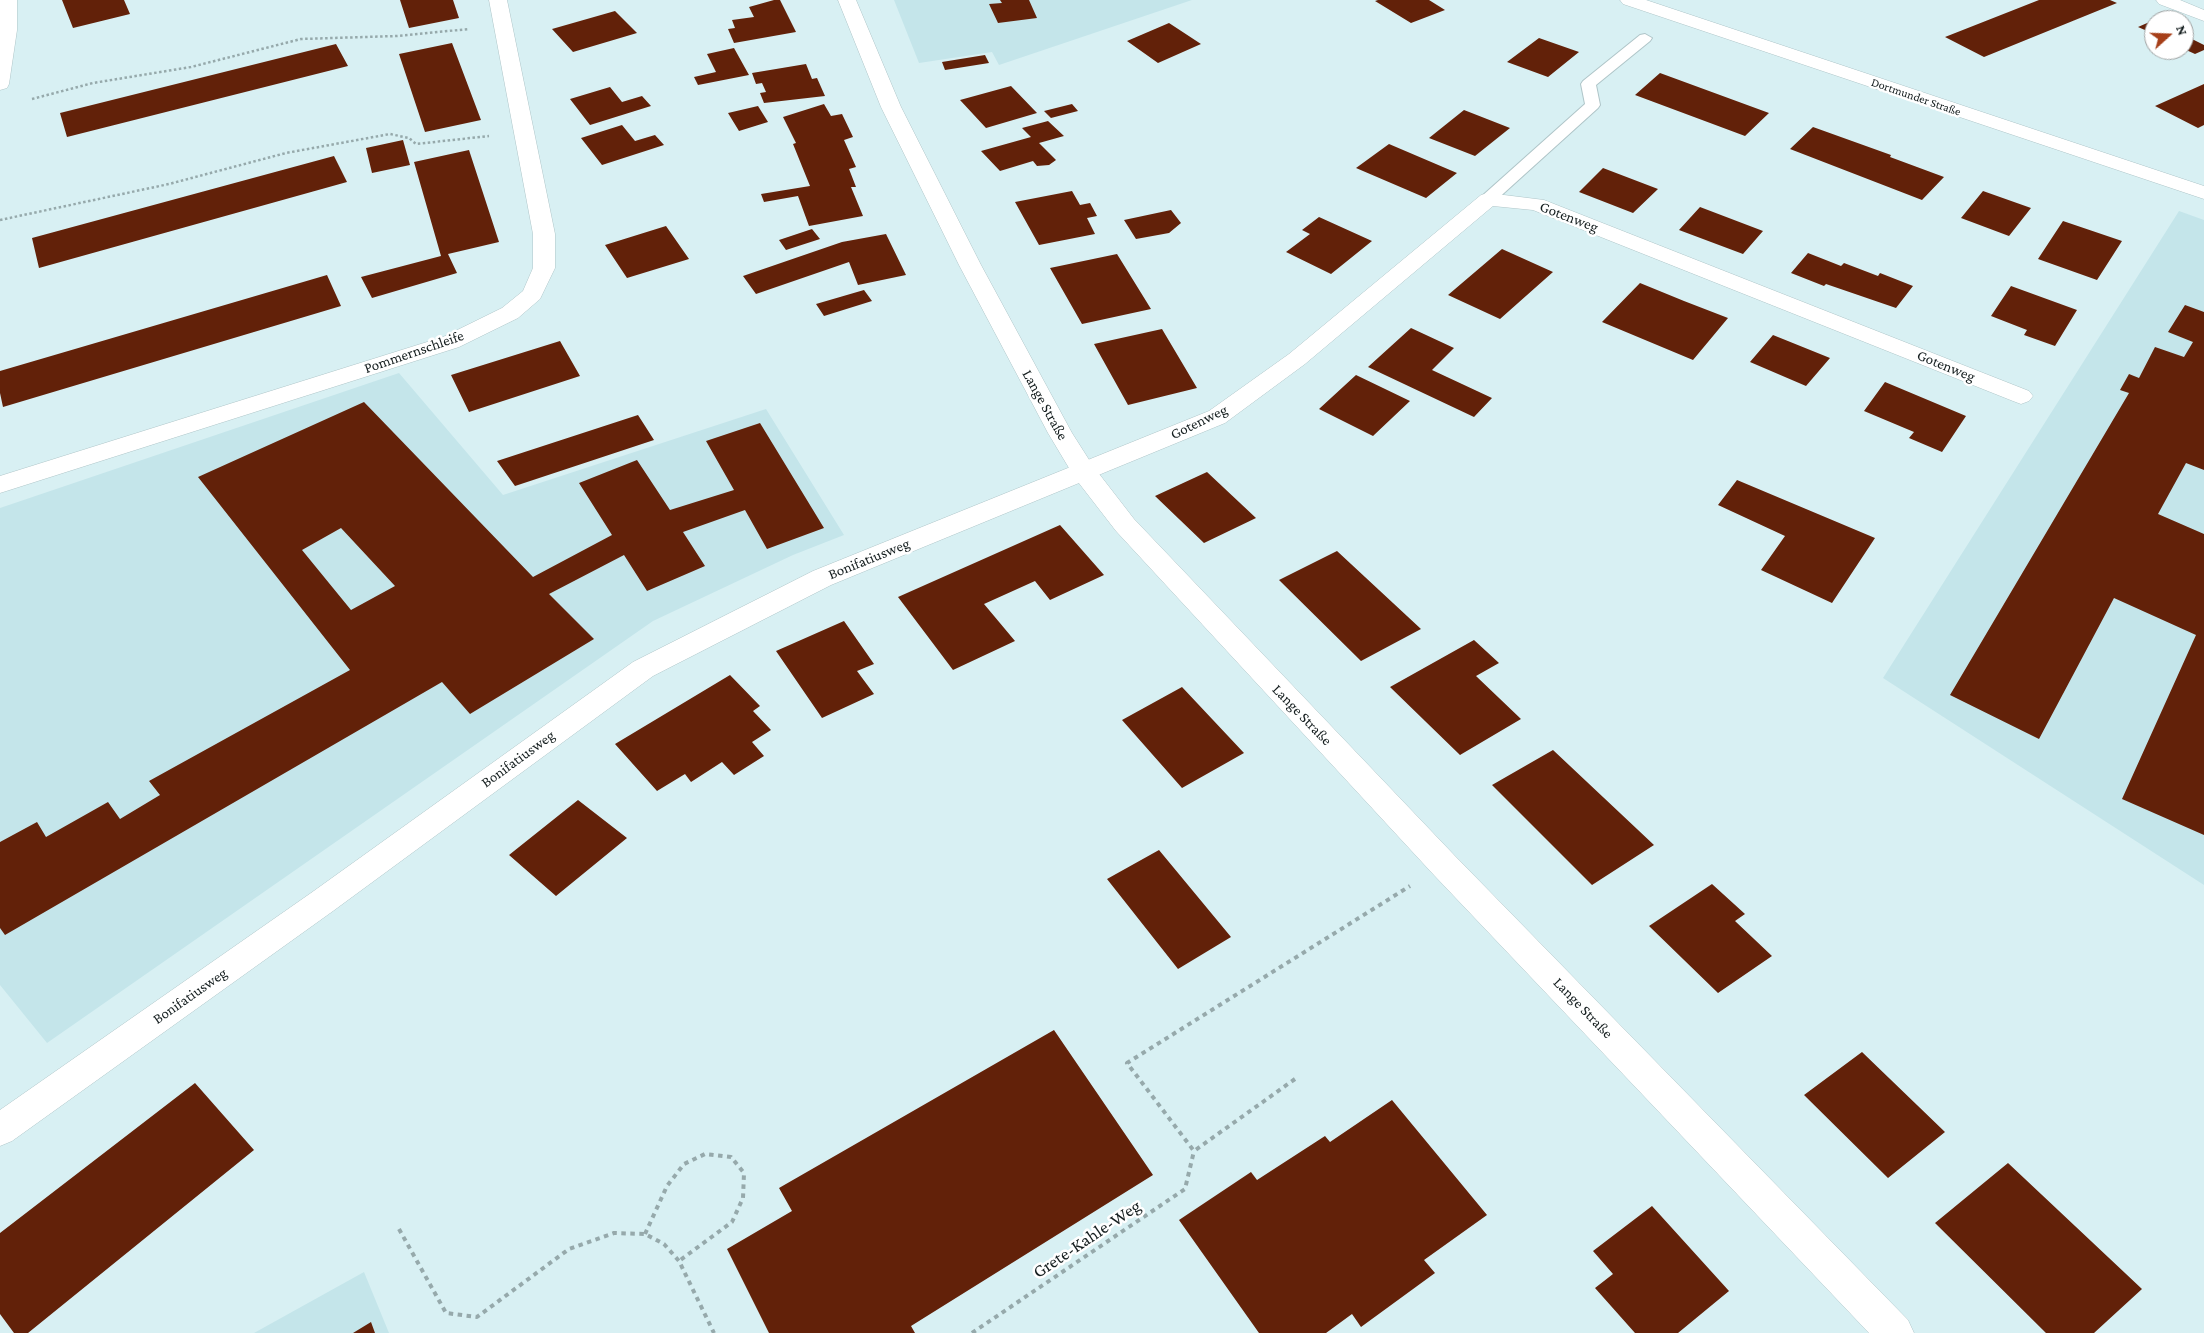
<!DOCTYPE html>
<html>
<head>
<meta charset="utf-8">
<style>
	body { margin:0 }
	#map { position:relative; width:2204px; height:1333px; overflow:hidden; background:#d8f0f3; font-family:"Crimson Pro",serif }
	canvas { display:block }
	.north { position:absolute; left:2144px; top:10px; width:50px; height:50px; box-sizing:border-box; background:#fff; border:1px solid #a1a5a5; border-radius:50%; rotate:70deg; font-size:14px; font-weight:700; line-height:20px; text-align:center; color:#151e1f }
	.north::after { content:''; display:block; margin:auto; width:18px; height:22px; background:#a63f19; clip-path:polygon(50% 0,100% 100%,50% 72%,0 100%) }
</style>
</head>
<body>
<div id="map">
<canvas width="2204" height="1333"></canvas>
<div class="north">N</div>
</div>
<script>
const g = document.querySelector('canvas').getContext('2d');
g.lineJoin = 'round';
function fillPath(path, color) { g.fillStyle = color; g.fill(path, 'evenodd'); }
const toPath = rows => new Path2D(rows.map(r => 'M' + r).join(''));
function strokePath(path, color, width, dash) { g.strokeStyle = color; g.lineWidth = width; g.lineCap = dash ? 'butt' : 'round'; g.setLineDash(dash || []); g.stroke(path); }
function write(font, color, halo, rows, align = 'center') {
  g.font = font + ' "Crimson Pro",serif'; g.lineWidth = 5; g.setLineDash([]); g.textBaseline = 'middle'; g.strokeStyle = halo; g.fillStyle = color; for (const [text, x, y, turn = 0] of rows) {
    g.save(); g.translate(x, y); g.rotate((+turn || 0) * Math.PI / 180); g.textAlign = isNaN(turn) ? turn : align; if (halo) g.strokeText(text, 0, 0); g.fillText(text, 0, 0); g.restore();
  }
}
const built = toPath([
	[894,0,1192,0,999,65,992,52,919,63],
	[2179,211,2204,220,2204,885,1883,678],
	[399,373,503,495,766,409,844,535,793,555,653,621,47,1043,0,985,0,508],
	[364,1272,389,1333,254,1333]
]);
const building = toPath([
	[62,0,124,0,130,14,73,28],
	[400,0,453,0,459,18,409,28],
	[774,0,780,0,796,32,734,43,728,29,735,28,732,20,754,17,749,7],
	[1000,0,1029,0,1037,18,998,23,989,4,1002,3],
	[1378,0,1429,0,1445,10,1411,23,1375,1],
	[2039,0,2110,0,2117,3,1984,57,1945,37],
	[615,11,637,33,573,52,552,29],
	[2154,20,2154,34,2138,27],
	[1169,23,1201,44,1158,63,1127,41],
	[2184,35,2204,45,2204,50,2195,54,2184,49],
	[1539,38,1579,52,1548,77,1507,62],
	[452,43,481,120,425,132,399,54],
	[336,44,348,66,67,137,60,113],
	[734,48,749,75,698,85,694,77,716,72,707,54],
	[985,55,989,63,945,70,942,62],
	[806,64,812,79,817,78,825,96,764,103,760,93,766,92,762,83,756,84,752,73],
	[1660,73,1769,113,1745,136,1635,95],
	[2204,84,2204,125,2198,128,2155,106],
	[1011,86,1037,113,986,128,960,100],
	[610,87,622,102,642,96,651,106,590,125,570,99],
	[824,104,831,116,842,114,853,137,844,140,856,167,849,169,856,187,851,187,863,216,809,226,798,196,764,202,761,194,810,186,793,144,796,143,783,117],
	[1072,104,1078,111,1051,118,1044,111],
	[758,106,768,122,739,131,728,113],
	[1464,110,1510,128,1475,156,1429,138],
	[1048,121,1064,136,1039,143,1056,160,1049,165,1037,166,1033,161,1000,171,981,151,1031,137,1022,128],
	[622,125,635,141,655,135,664,145,602,165,581,138],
	[1813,127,1891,155,1890,157,1944,177,1922,200,1790,149],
	[403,140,410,165,372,173,366,148],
	[1389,144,1457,173,1426,198,1356,168],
	[469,150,499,242,448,254,457,273,372,298,361,277,441,256,414,162],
	[334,156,347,182,39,268,32,238],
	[1603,168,1658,189,1633,213,1579,192],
	[1072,191,1080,205,1090,203,1097,216,1087,218,1095,234,1039,245,1015,202],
	[1983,191,2031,208,2009,236,1961,218],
	[1700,207,1763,231,1743,254,1679,230],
	[1171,210,1181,223,1169,233,1136,239,1124,220],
	[1319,217,1372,241,1331,274,1286,252,1310,234,1302,230],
	[2063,221,2122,241,2097,280,2038,259],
	[666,226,689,259,627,278,605,245],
	[812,229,820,239,786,250,779,240],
	[886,234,906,275,858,285,849,262,756,294,743,276,842,242],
	[1502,249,1553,272,1500,319,1448,295],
	[1808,253,1841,266,1844,263,1878,276,1880,273,1913,286,1896,308,1826,284,1824,286,1791,273],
	[1117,254,1151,309,1082,324,1050,268],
	[327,275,341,306,3,407,0,393,0,371],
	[1640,283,1684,301,1728,318,1693,360,1602,322],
	[2011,286,2077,310,2055,346,2024,335,2027,330,1991,316],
	[864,290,872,301,824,316,816,304],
	[2185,305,2204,312,2204,470,2186,463,2158,514,2204,534,2204,835,2122,799,2196,635,2114,598,2039,739,1950,695,2129,393,2120,390,2129,374,2139,378,2155,347,2184,357,2193,342,2168,332],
	[1411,328,1454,348,1432,370,1492,398,1474,417,1368,367],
	[1162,329,1197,388,1128,405,1094,344],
	[1773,335,1830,358,1806,386,1750,362],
	[560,341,580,376,469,412,451,375],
	[1356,375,1410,401,1373,436,1319,409],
	[1885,382,1966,416,1942,452,1909,438,1914,432,1864,411],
	[364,402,533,577,612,535,579,483,637,460,670,510,734,490,706,441,760,423,824,528,767,549,745,510,683,532,705,566,647,591,624,555,549,594,594,639,470,714,442,682,5,935,0,928,0,842,37,822,46,837,108,802,120,819,160,795,149,781,350,670,198,477],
	[341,528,395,586,351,610,302,550],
	[638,415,654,440,515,486,497,461],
	[1207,472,1256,518,1204,543,1155,496],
	[1737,480,1875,538,1832,603,1761,570,1785,536,1718,505],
	[1060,525,1104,575,1050,600,1035,581,984,604,1015,641,953,670,898,597],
	[1337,551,1421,629,1361,661,1279,580],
	[844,621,874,664,857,671,874,694,822,718,776,651],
	[1474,640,1499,663,1476,676,1521,719,1460,755,1390,687],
	[730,675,760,706,753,711,771,730,752,742,764,756,734,775,722,762,691,782,685,774,657,791,615,744],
	[1182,687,1244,753,1182,788,1122,720],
	[1553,750,1654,845,1592,885,1492,785],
	[578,800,627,838,556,896,509,855],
	[1159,850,1231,937,1178,969,1107,879],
	[1712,884,1745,914,1735,921,1772,956,1718,993,1649,926],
	[1054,1030,1153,1175,911,1326,915,1333,769,1333,727,1249,792,1211,779,1188],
	[1862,1052,1945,1132,1888,1178,1804,1095],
	[195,1083,254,1150,28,1333,14,1333,0,1314,0,1233],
	[1392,1100,1487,1215,1424,1260,1435,1273,1361,1327,1352,1314,1326,1333,1259,1333,1179,1220,1251,1172,1257,1180,1325,1136,1330,1142],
	[2008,1163,2142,1289,2094,1333,2046,1333,1935,1223],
	[1652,1206,1729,1291,1678,1333,1635,1333,1595,1288,1613,1274,1593,1251],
	[371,1322,375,1333,353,1333]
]);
const pathFar1 = toPath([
	[32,99,93,83,191,67,301,39,397,36,469,29],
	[0,220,169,184,286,153,390,134,409,138,416,144,489,136]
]);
const path = toPath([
	[1295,1079,1194,1151,1127,1063,1410,886],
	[399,1229,446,1313,477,1317,569,1249,614,1233,645,1234,664,1244,679,1261,714,1333],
	[645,1234,667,1186,684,1164,705,1154,731,1157,744,1173,743,1198,732,1222,679,1261],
	[972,1333,1185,1189,1194,1151]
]);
const lane = toPath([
	[1645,34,1652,38,1650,41,1596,85,1600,105,1598,108,1494,202,1482,202,1480,199,1482,196,1585,104,1581,84,1583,81,1640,35,1645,34]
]);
const street = toPath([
	[0,0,17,0,17,30,9,84,7,88,0,90,0,0],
	[489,0,507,0,555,234,555,268,540,299,518,318,459,347,0,493,0,476,443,337,502,308,523,291,533,268,533,234,489,0],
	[2156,0,2180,0,2204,10,2204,21,2159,4,2156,0],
	[1488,193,1544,200,2029,391,2033,396,2029,401,2021,404,2013,401,1533,210,1493,206,1305,364,1225,423,831,585,653,676,333,911,12,1141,0,1146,0,1110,311,893,633,662,813,571,1209,411,1289,354,1481,195,1488,193]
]);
const secondary = toPath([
	[838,0,856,0,901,107,981,265,1072,433,1093,466,1134,519,1455,856,1908,1320,1914,1333,1869,1333,1433,874,1116,531,1075,478,1048,433,959,265,881,107,838,0],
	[1620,0,1646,0,2204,186,2204,199,1623,4,1620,0]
]);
const farStreetnames = [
	["Dortmunder Straße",1916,97,19]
];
const streetNames = [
	["Gotenweg",1569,217,21],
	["Pommernschleife",414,352,-19],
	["Gotenweg",1946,366,22],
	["Lange Straße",1045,405,61],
	["Gotenweg",1199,422,-26],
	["Bonifatiusweg",869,559,-22],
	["Lange Straße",1302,715,46],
	["Bonifatiusweg",518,759,-36],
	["Bonifatiusweg",190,996,-35],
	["Lange Straße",1583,1008,46]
];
const nearStreetnames = [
	["Grete-Kahle-Weg",1087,1239,-34]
];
fillPath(built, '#c4e5ea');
fillPath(building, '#622109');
strokePath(lane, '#afc5c8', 2);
strokePath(street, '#afc5c8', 1);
strokePath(secondary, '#afc5c8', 1);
strokePath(pathFar1, '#96a9ab', 2.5, [2.5, 2.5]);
strokePath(path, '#96a9ab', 4, [4.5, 4.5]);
fillPath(lane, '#fff');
fillPath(street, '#fff');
fillPath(secondary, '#fff');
write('12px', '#151e1f', '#fff', farStreetnames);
write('15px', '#151e1f', '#fff', streetNames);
write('18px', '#151e1f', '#fff', nearStreetnames);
</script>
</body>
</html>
